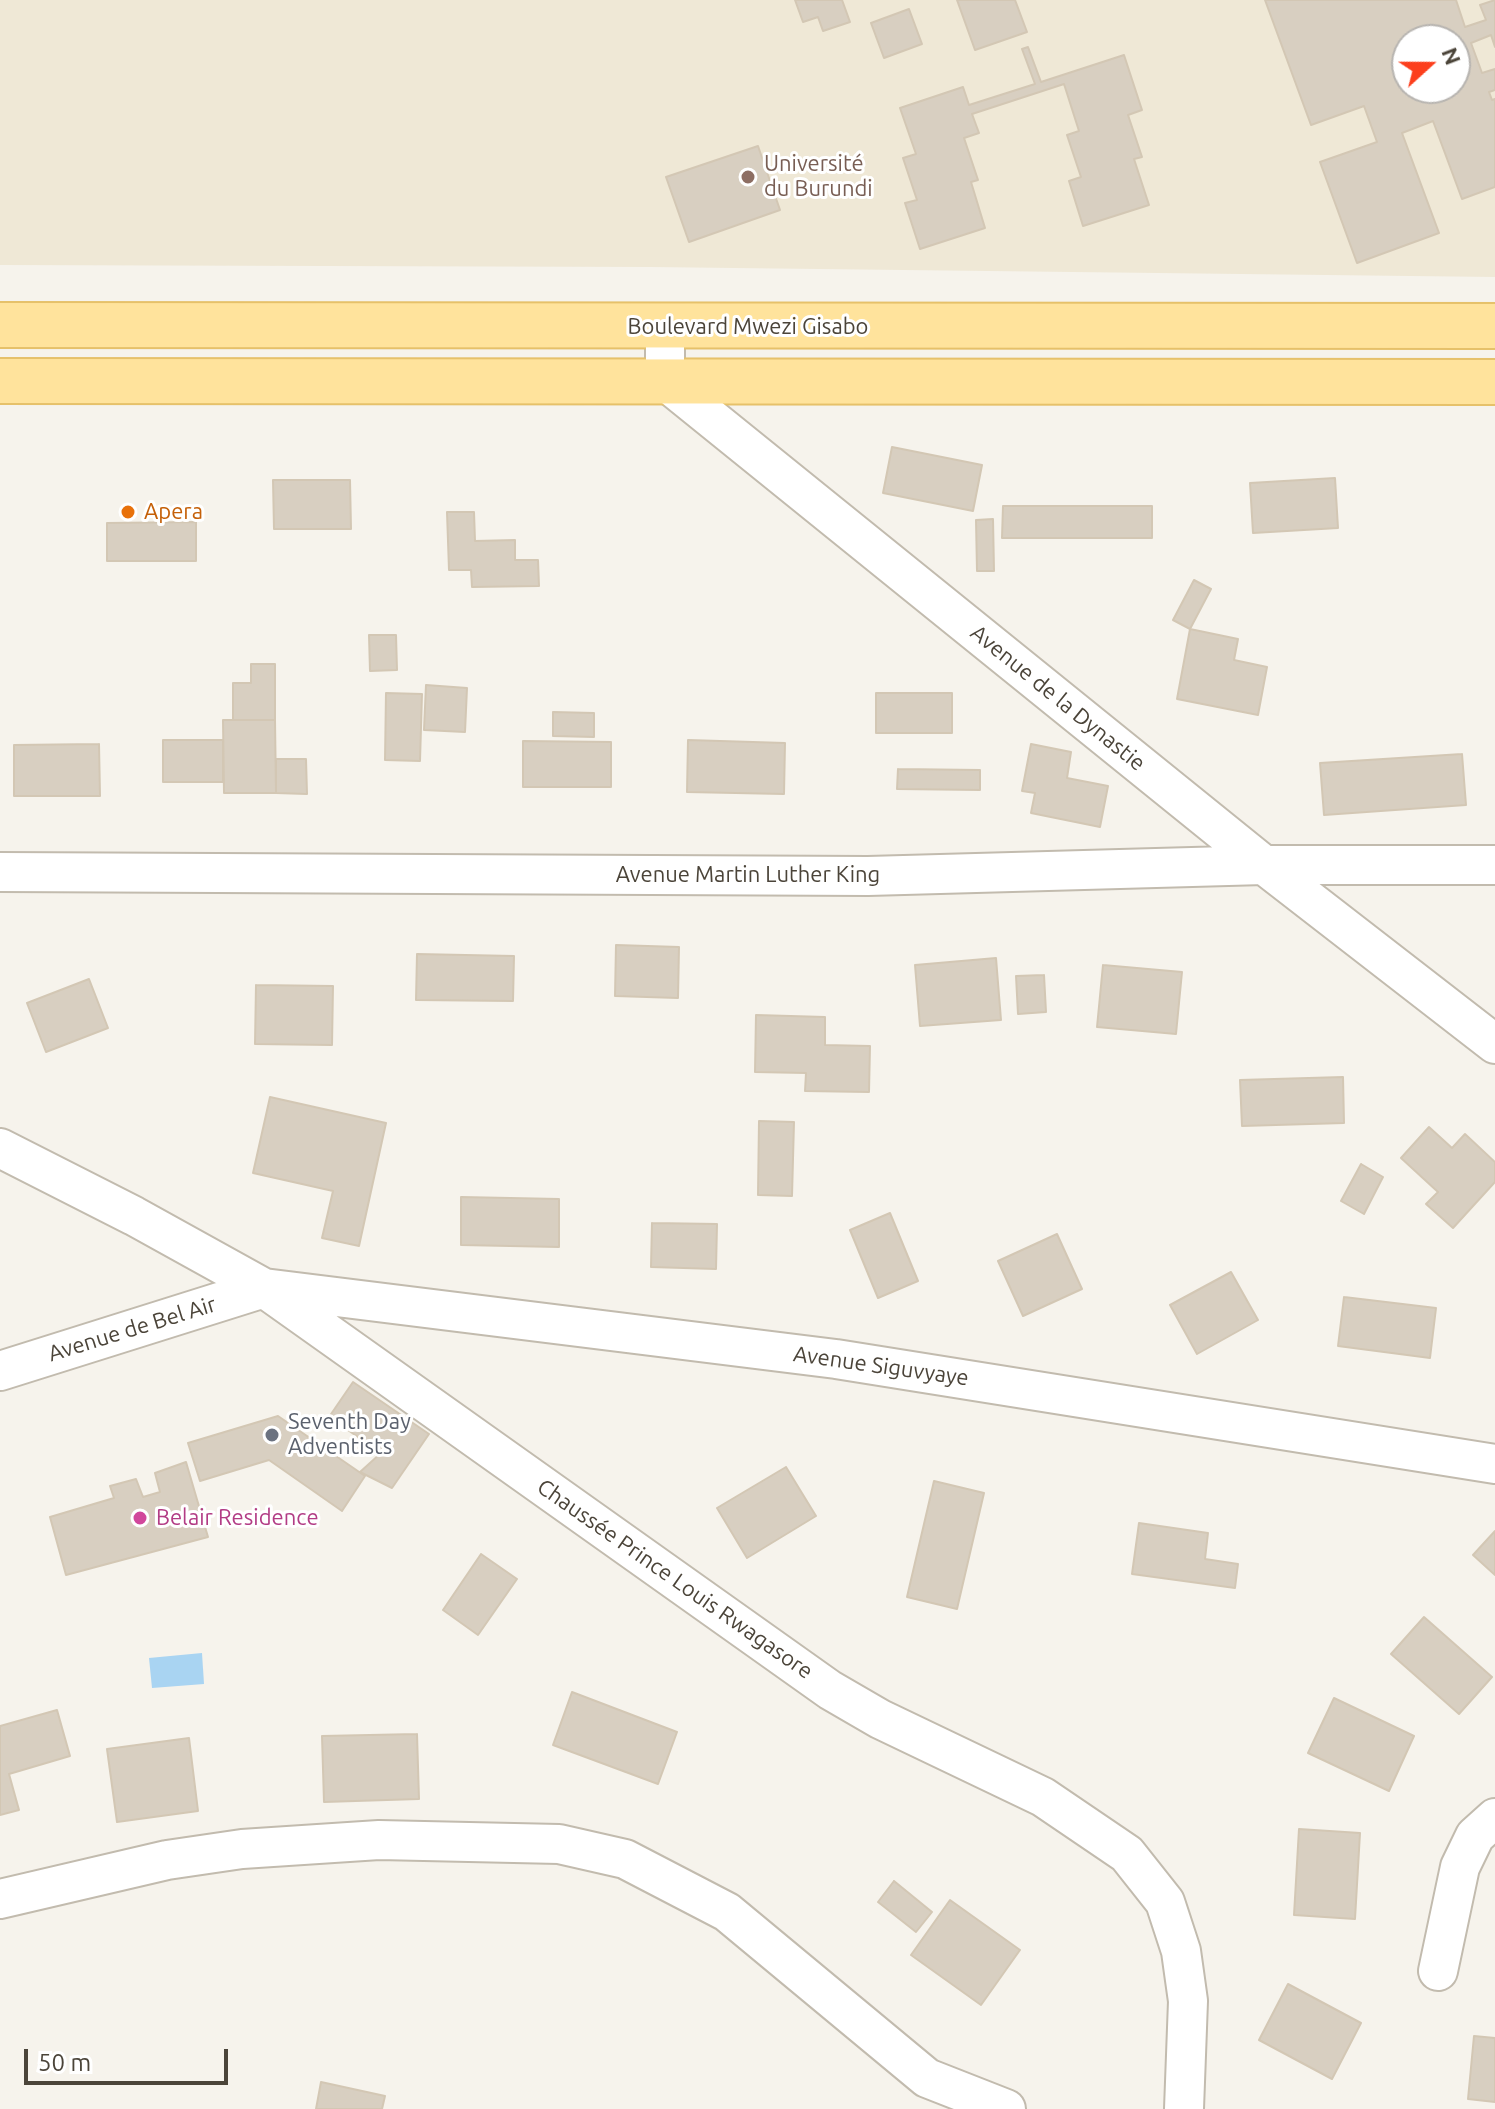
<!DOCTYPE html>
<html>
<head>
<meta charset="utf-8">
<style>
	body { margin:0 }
	#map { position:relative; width:1495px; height:2109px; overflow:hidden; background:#f6f3ec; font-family:Ubuntu,sans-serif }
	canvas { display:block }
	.north { position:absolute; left:1391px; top:24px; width:80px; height:80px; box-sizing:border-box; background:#fff; border:2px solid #b7b4b0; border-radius:50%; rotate:69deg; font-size:22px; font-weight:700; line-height:32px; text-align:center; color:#4b4439 }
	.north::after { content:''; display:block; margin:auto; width:28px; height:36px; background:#fc3f1d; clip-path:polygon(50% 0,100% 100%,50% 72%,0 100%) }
	.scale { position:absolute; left:24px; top:2049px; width:204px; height:36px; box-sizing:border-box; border:4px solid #4b4439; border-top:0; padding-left:10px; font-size:24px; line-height:28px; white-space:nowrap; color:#4b4439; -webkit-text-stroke:6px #fff; paint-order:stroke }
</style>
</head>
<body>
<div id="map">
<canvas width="1495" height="2109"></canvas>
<div class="north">N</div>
<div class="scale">50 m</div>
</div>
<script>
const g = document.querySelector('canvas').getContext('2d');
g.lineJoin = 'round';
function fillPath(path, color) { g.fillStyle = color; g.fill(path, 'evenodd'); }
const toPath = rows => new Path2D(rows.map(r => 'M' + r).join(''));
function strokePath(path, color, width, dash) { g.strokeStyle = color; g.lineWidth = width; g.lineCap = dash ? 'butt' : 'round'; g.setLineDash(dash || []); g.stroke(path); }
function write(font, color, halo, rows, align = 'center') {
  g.font = font + ' Ubuntu,sans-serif'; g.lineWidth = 6; g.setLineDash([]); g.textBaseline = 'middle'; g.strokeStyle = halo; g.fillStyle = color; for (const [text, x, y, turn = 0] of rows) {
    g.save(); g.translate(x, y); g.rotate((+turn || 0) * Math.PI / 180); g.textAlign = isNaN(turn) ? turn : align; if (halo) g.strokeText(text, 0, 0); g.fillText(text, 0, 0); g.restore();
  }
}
const education = toPath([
	[0,0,1495,0,1495,277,650,267,0,265],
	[1407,40,1455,40,1455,88,1407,88]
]);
const water = toPath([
	[202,1653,204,1684,152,1688,149,1658]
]);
const building = toPath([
	[795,0,842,0,850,22,823,31,818,17,803,22,795,0],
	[957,0,1015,0,1027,32,975,50,957,0],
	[1265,0,1456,0,1465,27,1486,20,1480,5,1495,0,1495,47,1491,35,1471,43,1482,73,1495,69,1495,90,1489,92,1492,100,1495,99,1495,187,1462,199,1433,121,1402,133,1439,233,1357,263,1320,162,1377,142,1364,106,1311,125,1265,0],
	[1407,40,1455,40,1455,88,1407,88,1407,40],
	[909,9,922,44,884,58,871,23,909,9],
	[1028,47,1041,82,1124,55,1142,110,1128,115,1142,157,1134,159,1149,205,1083,226,1069,181,1081,177,1067,135,1079,131,1064,84,972,114,979,133,964,138,978,180,971,182,985,228,920,249,905,203,917,200,903,158,916,154,900,108,963,87,969,105,1035,84,1022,49,1028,47],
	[758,146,780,210,689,242,666,177,758,146],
	[892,447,982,465,973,511,883,493,892,447],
	[1335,478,1338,528,1253,533,1250,483,1335,478],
	[273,480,350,480,351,529,274,529,273,480],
	[1003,506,1152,506,1152,538,1002,538,1003,506],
	[447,512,474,512,475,541,515,540,515,560,538,560,539,586,472,587,471,570,449,570,447,512],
	[993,519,994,571,977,571,976,520,993,519],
	[196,522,196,561,107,561,107,523,196,522],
	[1194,580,1211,589,1190,629,1173,620,1194,580],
	[1190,629,1238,639,1234,660,1267,667,1258,715,1177,699,1190,629],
	[369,635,396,635,397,670,370,671,369,635],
	[251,664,275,664,275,720,233,720,233,683,251,683,251,664],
	[426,685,467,688,465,732,424,730,426,685],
	[386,693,422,694,420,761,385,760,386,693],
	[876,693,952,693,952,733,876,733,876,693],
	[553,712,594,713,594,737,553,736,553,712],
	[223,720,275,720,276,793,224,793,223,720],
	[163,740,223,740,223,782,163,782,163,740],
	[688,740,785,743,784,794,687,792,688,740],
	[523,741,611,742,611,787,523,787,523,741],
	[99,744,100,796,14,796,14,745,99,744],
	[1031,744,1071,752,1067,778,1108,786,1100,827,1031,813,1035,793,1022,791,1031,744],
	[1462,754,1466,805,1324,815,1320,763,1462,754],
	[276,759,306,759,307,794,276,793,276,759],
	[898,769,980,770,980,790,897,789,898,769],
	[616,945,679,947,678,998,615,996,616,945],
	[417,954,514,956,513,1001,416,1000,417,954],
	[996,958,1001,1020,920,1026,915,965,996,958],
	[1103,965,1182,972,1176,1034,1097,1027,1103,965],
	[1044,975,1046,1012,1018,1014,1016,976,1044,975],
	[89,979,108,1028,46,1052,27,1003,89,979],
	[256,985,333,986,332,1045,255,1044,256,985],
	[756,1015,825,1017,825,1045,870,1046,869,1092,805,1091,806,1073,755,1072,756,1015],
	[1343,1077,1344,1123,1242,1126,1240,1080,1343,1077],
	[270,1097,386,1123,359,1246,322,1238,333,1191,253,1173,270,1097],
	[759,1121,794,1122,792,1196,758,1195,759,1121],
	[1429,1127,1452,1148,1465,1134,1495,1162,1495,1182,1453,1228,1426,1204,1438,1192,1401,1158,1429,1127],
	[1361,1164,1383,1177,1364,1214,1341,1201,1361,1164],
	[461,1197,559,1199,559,1247,461,1245,461,1197],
	[890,1213,918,1281,878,1298,850,1230,890,1213],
	[652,1223,717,1224,716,1269,651,1267,652,1223],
	[1057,1234,1082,1289,1023,1316,998,1261,1057,1234],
	[1231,1272,1258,1320,1197,1354,1170,1305,1231,1272],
	[1344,1297,1436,1308,1430,1358,1338,1346,1344,1297],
	[353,1382,429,1434,392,1488,360,1472,381,1453,329,1417,353,1382],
	[278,1416,365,1476,342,1511,269,1460,200,1481,188,1443,278,1416],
	[186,1462,208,1537,66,1575,50,1517,114,1498,110,1486,136,1479,143,1497,160,1492,155,1473,186,1462],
	[786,1467,816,1516,747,1558,717,1508,786,1467],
	[934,1481,984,1493,957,1609,907,1597,934,1481],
	[1139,1523,1208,1533,1205,1559,1238,1564,1235,1588,1132,1574,1139,1523],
	[1495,1531,1495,1575,1473,1555,1495,1531],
	[481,1554,517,1579,478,1635,443,1610,481,1554],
	[1424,1617,1492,1677,1459,1714,1391,1654,1424,1617],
	[572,1692,677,1732,658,1784,553,1745,572,1692],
	[1334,1698,1414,1736,1389,1791,1308,1753,1334,1698],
	[57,1710,70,1756,9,1774,19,1810,0,1815,0,1726,57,1710],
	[417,1734,419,1799,324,1802,322,1736,417,1734],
	[189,1738,198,1811,117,1822,107,1749,189,1738],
	[1299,1829,1360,1833,1355,1919,1294,1915,1299,1829],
	[894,1881,932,1912,916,1932,878,1902,894,1881],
	[950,1900,1020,1950,981,2005,911,1955,950,1900],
	[1288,1984,1361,2023,1332,2079,1259,2040,1288,1984],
	[1474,2036,1495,2038,1495,2102,1468,2099,1474,2036],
	[321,2082,385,2096,382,2109,316,2109,321,2082]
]);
const minor = toPath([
	[665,327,665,381,1264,865,1495,1044],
	[0,872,868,876,1264,865,1495,865],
	[0,1148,134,1216,264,1288,830,1690,880,1719,1043,1797,1127,1854,1165,1902,1181,1951,1188,2001,1184,2109],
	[0,1371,264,1288,836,1359,1495,1464],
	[0,1899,167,1860,242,1849,379,1840,559,1844,625,1859,727,1912,927,2078,1006,2109],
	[1438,1971,1460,1867,1475,1836,1495,1818]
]);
const major = toPath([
	[0,325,1495,326],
	[0,381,1495,382]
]);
const markers = [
	[748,177,8,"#8d6e63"],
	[128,512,8,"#e8710a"],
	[272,1435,8,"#6b7280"],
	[140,1518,8,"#d1479c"]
];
const educationNames = [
	["Université",764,164],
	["du Burundi",764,189]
];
const streetNames = [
	["Boulevard Mwezi Gisabo",748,327],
	["Avenue de la Dynastie",1058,698,39],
	["Avenue Martin Luther King",748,875],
	["Avenue de Bel Air",132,1329,-17],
	["Avenue Siguvyaye",881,1366,8],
	["Chaussée Prince Louis Rwagasore",675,1579,35]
];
const foodNames = [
	["Apera",144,512]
];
const worshipNames = [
	["Seventh Day",288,1422],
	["Adventists",288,1447]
];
const hotelNames = [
	["Belair Residence",156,1518]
];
fillPath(education, '#efe8d6');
fillPath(water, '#a9d4f2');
fillPath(building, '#d8cfc1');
strokePath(building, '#d3c7b4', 2);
strokePath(minor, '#c2bbae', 42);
strokePath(major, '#e6c16a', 48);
strokePath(minor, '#fff', 38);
strokePath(major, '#ffe39c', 44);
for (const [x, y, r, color] of markers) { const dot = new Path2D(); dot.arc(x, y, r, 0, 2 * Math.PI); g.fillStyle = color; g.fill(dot); strokePath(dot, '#fff', 3); }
write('22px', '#785e54', '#fff', educationNames, 'left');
write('22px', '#4b4439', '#fff', streetNames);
write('22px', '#c56008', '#fff', foodNames, 'left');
write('22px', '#5b616d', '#fff', worshipNames, 'left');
write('22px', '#b23c85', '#fff', hotelNames, 'left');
</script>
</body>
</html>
